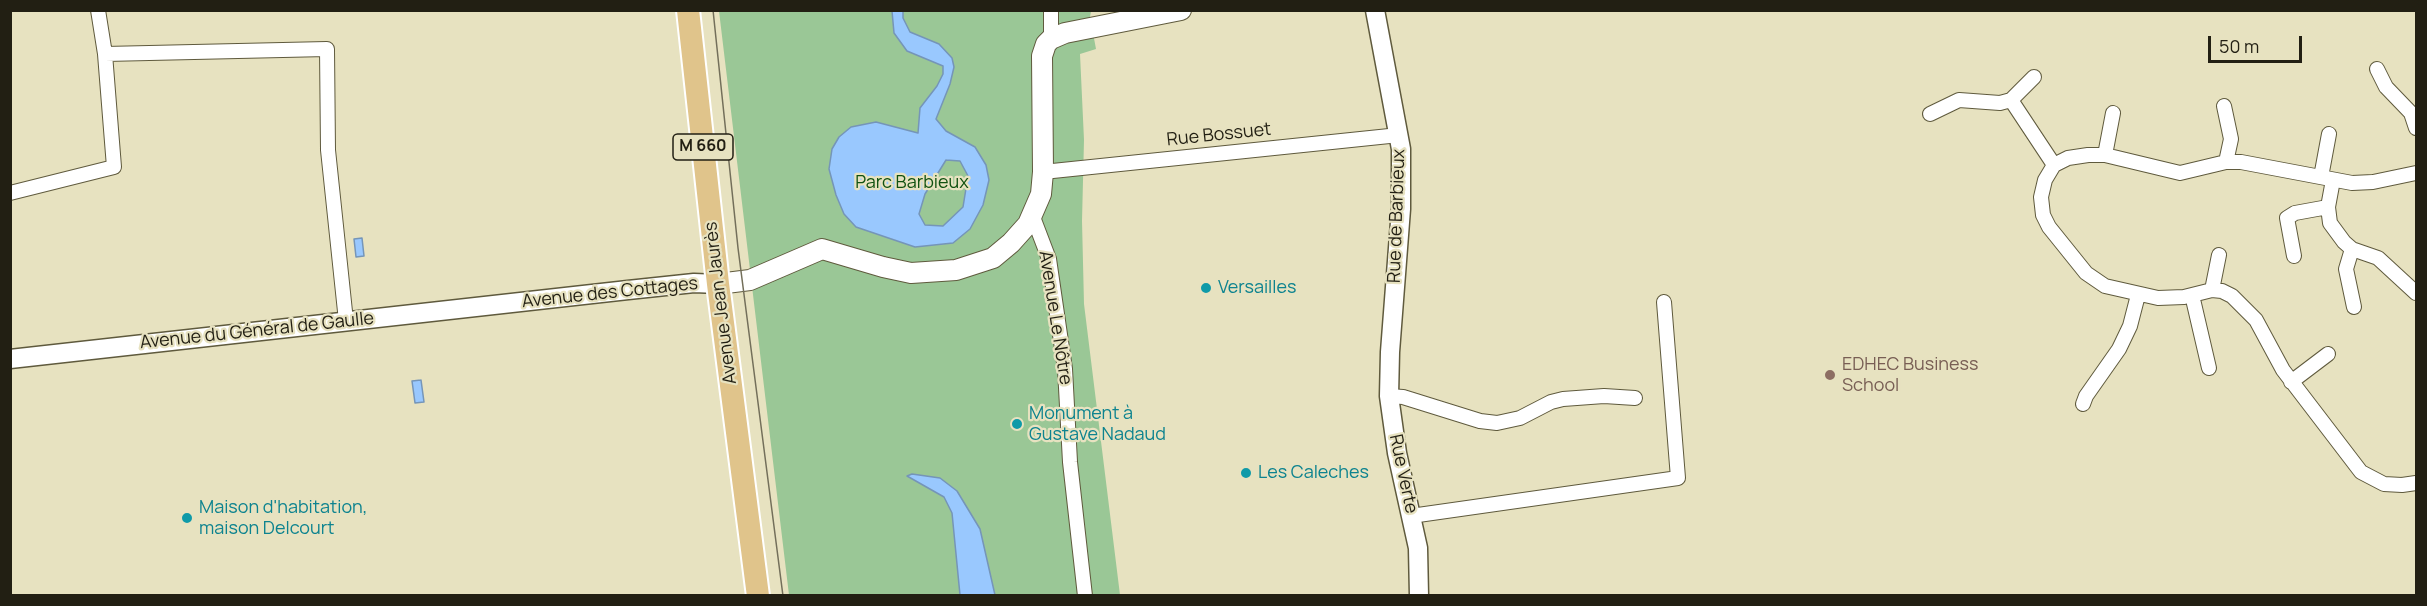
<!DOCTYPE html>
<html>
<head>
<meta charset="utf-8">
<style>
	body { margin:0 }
	#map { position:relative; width:2427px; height:606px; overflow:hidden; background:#e7e2c0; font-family:Manrope,sans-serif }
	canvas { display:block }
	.frame { position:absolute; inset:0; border:12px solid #221f13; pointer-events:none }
	.scale { position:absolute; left:2208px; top:36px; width:94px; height:27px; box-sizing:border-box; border:3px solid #221f13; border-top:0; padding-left:8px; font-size:18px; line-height:21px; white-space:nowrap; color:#221f13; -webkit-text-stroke:4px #e7e2c0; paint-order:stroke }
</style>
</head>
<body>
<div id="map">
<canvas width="2427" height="606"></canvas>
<div class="frame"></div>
<div class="scale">50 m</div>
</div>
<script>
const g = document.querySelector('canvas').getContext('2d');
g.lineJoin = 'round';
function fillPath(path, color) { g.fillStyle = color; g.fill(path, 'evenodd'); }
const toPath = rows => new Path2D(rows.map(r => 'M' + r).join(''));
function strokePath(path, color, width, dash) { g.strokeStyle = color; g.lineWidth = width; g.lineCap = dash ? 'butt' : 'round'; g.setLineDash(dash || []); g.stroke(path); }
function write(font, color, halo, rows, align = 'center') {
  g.font = font + ' Manrope,sans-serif'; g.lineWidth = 4.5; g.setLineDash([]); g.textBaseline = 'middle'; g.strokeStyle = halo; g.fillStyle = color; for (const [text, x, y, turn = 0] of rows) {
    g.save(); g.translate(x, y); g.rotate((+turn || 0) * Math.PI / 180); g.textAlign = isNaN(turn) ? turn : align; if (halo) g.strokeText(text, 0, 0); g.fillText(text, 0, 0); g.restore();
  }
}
const green = toPath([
	[719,11,1091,11,1090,17,1096,49,1080,54,1084,140,1082,221,1084,304,1120,595,789,595]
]);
const water = toPath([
	[892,11,903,11,903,18,910,32,939,44,952,58,954,67,950,84,936,119,946,131,975,147,986,165,989,180,983,205,970,229,953,243,915,247,856,227,844,214,836,195,829,169,832,149,839,137,851,127,876,122,918,133,920,108,937,86,943,74,943,66,907,51,894,33,892,11],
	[946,160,960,161,968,176,963,207,943,226,925,225,919,214,925,194,946,160],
	[362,238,364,256,356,257,354,239,362,238],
	[421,380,424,402,415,403,412,381,421,380],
	[912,474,940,478,957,491,980,529,995,595,960,595,952,513,944,497,907,476,912,474]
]);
const minor = toPath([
	[1051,10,1051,39],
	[105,54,327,49,328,150,346,321],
	[2377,69,2386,87,2411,113,2416,128],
	[2011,100,2034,77],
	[2224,106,2231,139,2226,162],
	[1930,114,1959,100,2000,103,2011,100,2054,165],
	[2105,155,2113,113],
	[1043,172,1399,135],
	[2416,173,2373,182,2352,183,2241,162,2226,162,2180,173,2105,155,2088,155,2068,158,2054,165,2045,180,2041,197,2043,215,2049,227,2086,273,2105,286,2158,298,2184,297,2212,290,2222,291,2232,296,2256,320,2283,370,2361,472,2384,484,2402,485,2416,483],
	[2321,177,2329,134],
	[10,193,114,167,105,54,98,10],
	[2328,207,2330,223,2344,242,2352,249,2378,258,2416,293],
	[1033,217,1049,259,1065,369,1070,462,1085,596],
	[2352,249,2346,269,2354,307],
	[2294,256,2287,218,2295,213,2328,207,2333,180],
	[2212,290,2219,255],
	[2192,295,2209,368],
	[2291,382,2328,354],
	[1389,396,1403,397,1480,421,1497,423,1520,418,1551,402,1563,399,1604,396,1635,398],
	[2083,404,2086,396,2119,349,2130,326,2138,295],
	[1411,516,1678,478,1664,302]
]);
const tertiary = toPath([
	[1375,10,1401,149,1401,209,1390,352,1389,396,1397,453,1418,548,1419,596],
	[10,359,628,290,694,283,718,284]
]);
const secondary = toPath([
	[718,284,750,280,822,249,883,267,911,273,956,270,993,258,1011,243,1028,224,1041,194,1043,172,1042,56,1046,44,1051,39,1065,33,1181,10]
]);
const primary = toPath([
	[688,10,718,284,758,596]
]);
const tram = toPath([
	[713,10,738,248,783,596]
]);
const markers = [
	[1206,288,6,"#0f9aa8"],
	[1830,375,6,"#8d6e63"],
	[1017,424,6,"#0f9aa8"],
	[1246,473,6,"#0f9aa8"],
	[187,518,6,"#0f9aa8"]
];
const shields = [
	[703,147,60]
];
const shieldNames = [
	["M 660",703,147]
];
const streetNames = [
	["Rue Bossuet",1219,135,-6],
	["Rue de Barbieux",1397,216,-88],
	["Avenue des Cottages",610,293,-6],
	["Avenue Jean Jaurès",721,303,-97],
	["Avenue Le Nôtre",1055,318,81],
	["Avenue du Général de Gaulle",257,331,-6],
	["Rue Verte",1403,474,78]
];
const parkNames = [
	["Parc Barbieux",912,183]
];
const cultureNames = [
	["Versailles",1218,288],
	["Monument à",1029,414],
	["Gustave Nadaud",1029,435],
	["Les Caleches",1258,473],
	["Maison d'habitation,",199,508],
	["maison Delcourt",199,529]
];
const educationNames = [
	["EDHEC Business",1842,365],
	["School",1842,386]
];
fillPath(green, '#9ac796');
fillPath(water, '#99c8fe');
strokePath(water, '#7595b8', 1.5);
strokePath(minor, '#5f5a3d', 16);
strokePath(tertiary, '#5f5a3d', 21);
strokePath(secondary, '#5f5a3d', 22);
strokePath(primary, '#fff', 26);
strokePath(minor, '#fff', 14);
strokePath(tertiary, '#fff', 18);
strokePath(secondary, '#fff', 20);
strokePath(primary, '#e0c48b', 22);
strokePath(tram, '#736f5a', 1.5);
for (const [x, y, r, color] of markers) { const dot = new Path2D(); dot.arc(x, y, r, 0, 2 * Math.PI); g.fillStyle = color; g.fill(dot); strokePath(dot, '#e7e2c0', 2); }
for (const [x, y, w] of shields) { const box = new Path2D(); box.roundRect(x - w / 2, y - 13, w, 26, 4.5); g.fillStyle = '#e7e2c0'; g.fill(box); strokePath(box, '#221f13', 1.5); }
write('bold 16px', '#221f13', null, shieldNames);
write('18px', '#221f13', '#e7e2c0', streetNames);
write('18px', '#105211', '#e7e2c0', parkNames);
write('18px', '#0d838f', '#e7e2c0', cultureNames, 'left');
write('18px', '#785e54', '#e7e2c0', educationNames, 'left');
</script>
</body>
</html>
